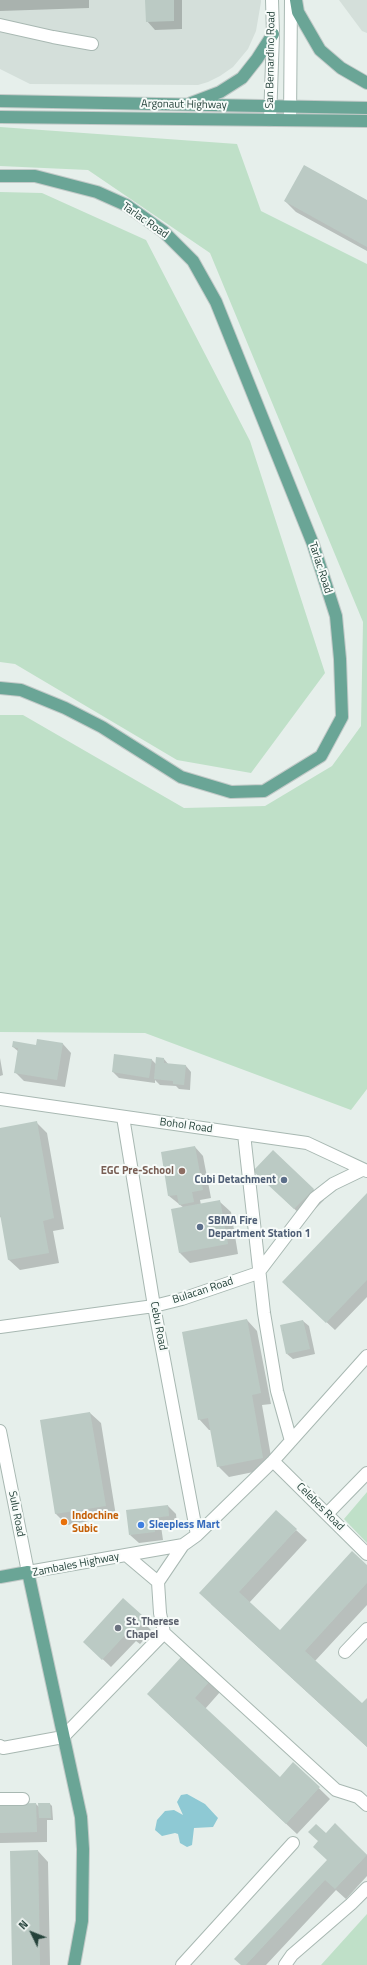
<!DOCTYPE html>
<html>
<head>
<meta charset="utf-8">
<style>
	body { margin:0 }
	#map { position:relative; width:367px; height:1965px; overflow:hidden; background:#e6efeb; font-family:"Titillium Web",sans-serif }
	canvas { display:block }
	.north { position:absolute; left:12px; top:1913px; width:40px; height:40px; -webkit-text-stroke:3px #f7fbf9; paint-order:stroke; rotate:313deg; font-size:11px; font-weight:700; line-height:16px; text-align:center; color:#24423a }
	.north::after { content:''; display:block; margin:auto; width:14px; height:18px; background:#24423a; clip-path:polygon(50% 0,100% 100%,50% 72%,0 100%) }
</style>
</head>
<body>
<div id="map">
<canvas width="367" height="1965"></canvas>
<div class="north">N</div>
</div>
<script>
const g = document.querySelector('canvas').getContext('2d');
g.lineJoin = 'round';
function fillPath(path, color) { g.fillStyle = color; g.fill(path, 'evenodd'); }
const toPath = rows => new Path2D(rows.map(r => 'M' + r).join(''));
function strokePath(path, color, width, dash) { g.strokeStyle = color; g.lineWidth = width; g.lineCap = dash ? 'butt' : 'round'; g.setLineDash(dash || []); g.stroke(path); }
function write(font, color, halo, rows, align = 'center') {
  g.font = font + ' "Titillium Web",sans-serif'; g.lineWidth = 4; g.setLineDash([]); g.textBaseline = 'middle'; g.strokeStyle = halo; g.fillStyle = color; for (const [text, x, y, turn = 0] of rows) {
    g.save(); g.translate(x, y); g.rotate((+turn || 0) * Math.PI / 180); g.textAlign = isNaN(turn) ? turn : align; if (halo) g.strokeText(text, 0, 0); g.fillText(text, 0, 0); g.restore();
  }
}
const built = toPath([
	[0,0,261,0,261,2,256,31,248,49,233,67,220,76,208,82,198,85,30,84,0,69],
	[339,0,367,0,367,33,362,31]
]);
const green = toPath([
	[0,127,237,144,261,211,367,264,367,1089,351,1110,145,1033,0,1032,0,715,23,715,184,808,265,806,332,766,361,726,363,622,210,253,88,170,0,166],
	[0,192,42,193,146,240,250,441,325,673,251,773,177,760,15,664,0,662],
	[367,1492,367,1543,344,1519],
	[367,1914,367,1965,321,1965]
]);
const water = toPath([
	[187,1794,205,1804,218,1818,213,1827,194,1828,192,1845,187,1847,180,1843,178,1834,175,1833,162,1836,155,1830,157,1820,165,1811,174,1810,183,1815,177,1802,181,1795]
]);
const shadow = toPath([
	[0,0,89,0,89,8,0,11],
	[146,0,182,0,182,29,155,30,147,21],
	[285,201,367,201,367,251,296,212],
	[63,1044,71,1053,65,1087,24,1081,15,1072,19,1052,13,1047],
	[0,1058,3,1075,0,1076],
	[151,1059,156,1064,164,1059,169,1065,186,1066,191,1072,190,1090,179,1089,176,1086,160,1085,155,1080,155,1083,119,1078,113,1072],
	[36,1122,47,1133,64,1229,53,1231,59,1263,20,1270,9,1260,2,1218,0,1217,0,1129],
	[195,1147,203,1156,211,1198,200,1200,201,1205,220,1202,231,1212,238,1254,190,1263,180,1253,184,1208,169,1196],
	[265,1181,313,1189,324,1200,305,1219],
	[367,1195,367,1297,335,1330,292,1290],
	[247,1320,257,1331,271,1404,262,1405,273,1468,229,1477,218,1466,212,1430,209,1430,199,1419],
	[303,1321,309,1326,315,1354,293,1359,287,1354],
	[90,1413,101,1423,116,1516,67,1525,56,1514,41,1421],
	[168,1506,176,1514,177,1524,161,1526,163,1540,139,1543,130,1535],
	[296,1530,307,1540,249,1603,280,1631,367,1567,367,1605,315,1661,362,1705,367,1699,367,1747,211,1604],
	[123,1599,150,1625,148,1627,152,1631,140,1644,136,1641,111,1667,93,1650],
	[183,1657,220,1692,205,1709,280,1778,293,1763,330,1799,297,1834,159,1705],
	[36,1804,39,1807,50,1804,52,1806,53,1820,47,1820,47,1842,0,1843,0,1805],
	[335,1825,367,1855,367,1876,346,1899,336,1890,266,1965,242,1965,328,1860,326,1834],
	[38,1851,48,1862,50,1965,13,1965]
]);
const building = toPath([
	[145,0,174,0,174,21,146,22],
	[304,165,367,200,367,247,284,201],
	[37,1039,63,1043,57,1080,14,1073,18,1048,12,1047,13,1041,36,1045],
	[114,1054,152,1059,149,1078,112,1072],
	[156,1057,164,1058,164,1063,186,1065,184,1085,173,1084,173,1081,154,1079],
	[37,1121,54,1218,43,1221,49,1253,8,1260,0,1214,0,1128],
	[195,1146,203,1190,192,1192,194,1202,179,1205,177,1195,168,1196,161,1152],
	[273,1150,314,1189,294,1209,253,1171],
	[367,1193,367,1280,326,1323,282,1282],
	[220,1200,228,1244,179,1253,171,1209],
	[247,1319,261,1393,252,1395,263,1458,217,1467,208,1418,198,1420,182,1332],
	[303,1320,310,1349,286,1354,280,1325],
	[90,1412,106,1506,55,1514,40,1420],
	[168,1505,169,1516,153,1518,155,1532,129,1535,126,1510],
	[276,1510,297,1529,239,1592,280,1630,352,1551,367,1565,367,1583,305,1651,362,1703,367,1698,367,1747,199,1593],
	[123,1598,142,1615,140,1618,144,1622,131,1637,127,1633,102,1660,83,1642],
	[183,1655,210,1681,195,1698,280,1777,293,1762,320,1787,286,1824,147,1694],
	[36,1803,37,1832,0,1833,0,1804],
	[38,1803,50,1803,51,1818,39,1818],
	[335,1823,367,1855,335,1889,325,1880,246,1965,241,1965,234,1959,327,1860,313,1847,318,1841,308,1832,316,1824,326,1833],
	[38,1850,40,1965,12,1965,10,1851]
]);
const minor = toPath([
	[0,25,53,37,92,44],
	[270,120,273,34,272,0],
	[290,120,291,0],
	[0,1099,307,1143,367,1171],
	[123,1117,154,1306,197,1535],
	[244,1134,264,1313,277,1391,291,1441],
	[0,1327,154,1306,182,1299,258,1273,315,1198,333,1184,362,1170],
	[0,1431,28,1572,183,1545,197,1535,273,1461,367,1356],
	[273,1461,367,1554],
	[327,1514,367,1473],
	[126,1555,158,1582,160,1613,164,1633,336,1790,358,1797,367,1805],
	[158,1582,183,1545],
	[345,1652,367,1629],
	[0,1746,3,1748,63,1737,164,1633],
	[0,1799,23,1799],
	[182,1965,293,1843],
	[285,1965,292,1955,351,1904,367,1888]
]);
const major = toPath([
	[296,0,298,12,320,50,341,68,367,83],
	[0,101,367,108],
	[191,103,220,92,242,78,257,59,273,34],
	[0,117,367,121],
	[0,176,35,176,97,192,126,205,164,232,193,261,216,302,313,544,336,616,340,659,342,717,321,756,264,791,231,792,181,777,102,727,65,708,21,690,0,688],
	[0,1577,28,1572,81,1817,83,1849,82,1921,74,1965]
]);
const markers = [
	[182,1171,4,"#8d6e63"],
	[284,1180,4,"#5c6f8a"],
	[200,1227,4,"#5c6f8a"],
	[64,1522,4,"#e8710a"],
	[141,1525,4,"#3f7fe0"],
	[118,1628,4,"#6b7280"]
];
const streetNames = [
	["San Bernardino Road",271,60,-89],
	["Argonaut Highway",184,105,1],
	["Tarlac Road",145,221,35],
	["Tarlac Road",320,568,72],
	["Bohol Road",186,1126,8],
	["Bulacan Road",203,1291,-18],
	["Cebu Road",158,1326,79],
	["Celebes Road",320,1507,45],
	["Sulu Road",16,1514,79],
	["Zambales Highway",76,1565,-11]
];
const educationNames = [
	["EGC Pre-School",174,1171]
];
const serviceNames = [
	["Cubi Detachment",276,1180],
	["SBMA Fire",208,1221,"left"],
	["Department Station 1",208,1234,"left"]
];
const foodNames = [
	["Indochine",72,1516],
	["Subic",72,1529]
];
const shopNames = [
	["Sleepless Mart",149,1525]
];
const worshipNames = [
	["St. Therese",126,1622],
	["Chapel",126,1635]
];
fillPath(built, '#d4dfda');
fillPath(green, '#bfe0c8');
fillPath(water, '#8ec9d4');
fillPath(shadow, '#0003');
fillPath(building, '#bbcac4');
strokePath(minor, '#a8b8b2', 14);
strokePath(major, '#c2cac8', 14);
strokePath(minor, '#fff', 12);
strokePath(major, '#6aa596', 12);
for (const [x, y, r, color] of markers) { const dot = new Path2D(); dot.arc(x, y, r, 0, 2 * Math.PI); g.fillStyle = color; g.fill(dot); strokePath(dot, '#f7fbf9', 1.5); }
write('11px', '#24423a', '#f7fbf9', streetNames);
write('bold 11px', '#785e54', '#f7fbf9', educationNames, 'right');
write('bold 11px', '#4e5e75', '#f7fbf9', serviceNames, 'right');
write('bold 11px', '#c56008', '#f7fbf9', foodNames, 'left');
write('bold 11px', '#366cbe', '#f7fbf9', shopNames, 'left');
write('bold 11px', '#5b616d', '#f7fbf9', worshipNames, 'left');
</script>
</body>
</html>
